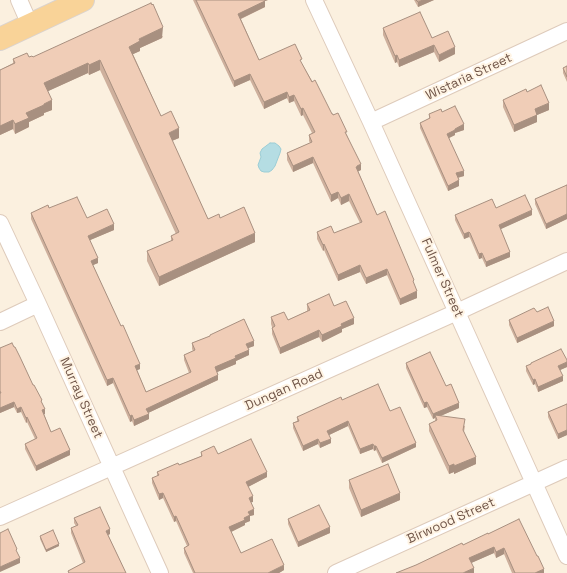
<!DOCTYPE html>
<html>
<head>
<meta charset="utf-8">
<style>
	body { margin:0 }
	canvas { display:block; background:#fbf0df }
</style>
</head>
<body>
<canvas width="567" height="573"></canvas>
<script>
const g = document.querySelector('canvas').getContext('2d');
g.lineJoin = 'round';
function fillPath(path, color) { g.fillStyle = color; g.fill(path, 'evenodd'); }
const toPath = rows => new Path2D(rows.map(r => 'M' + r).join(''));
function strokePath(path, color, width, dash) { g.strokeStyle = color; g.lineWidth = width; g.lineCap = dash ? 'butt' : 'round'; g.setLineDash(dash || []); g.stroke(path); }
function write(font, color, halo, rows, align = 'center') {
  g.font = font + ' "Space Grotesk",sans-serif'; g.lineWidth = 4; g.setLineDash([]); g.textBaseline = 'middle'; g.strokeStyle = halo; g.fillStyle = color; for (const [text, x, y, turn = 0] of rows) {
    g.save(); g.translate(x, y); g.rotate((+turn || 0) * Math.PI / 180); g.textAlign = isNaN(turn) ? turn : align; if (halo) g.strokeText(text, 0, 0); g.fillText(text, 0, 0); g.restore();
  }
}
const water = toPath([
	[270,143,275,143,279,146,281,149,280,153,275,166,272,170,269,172,264,172,261,171,259,168,258,165,261,157,260,153,262,149,270,143]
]);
const minor = toPath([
	[19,0,30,25],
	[314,0,371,122,567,556],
	[371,122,567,31],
	[0,223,38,304,160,573],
	[0,322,38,304],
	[0,517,457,312,567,261],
	[336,573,567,468]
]);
const primary = toPath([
	[0,39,83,0]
]);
const wall = toPath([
	[193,0,268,0,265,1,265,7,241,19,259,60,302,64,332,114,347,135,361,170,358,171,377,215,414,285,417,298,400,305,387,275,366,284,360,272,338,281,324,250,323,251,317,239,317,232,334,233,360,223,349,201,341,205,338,198,331,202,313,163,293,172,287,160,287,153,310,143,309,141,309,135,312,133,303,115,301,116,294,101,289,103,287,98,264,109,250,80,234,87],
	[414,0,434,0,418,7],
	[383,28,432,38,455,54,439,62,434,52,399,67,397,62,395,63,383,35],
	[163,36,162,38,140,48,140,51,133,54,161,116,179,138,172,141,208,219,220,218,255,242,159,286,147,261,147,251,171,241,171,236,176,234,100,70,89,75,88,73,48,91,52,110,44,113,44,115,29,122,29,127,15,134,13,129,0,135,0,70,13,63,13,59,33,57],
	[567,66,567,82,563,73,563,68],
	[527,92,549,110,537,115,537,122,514,132,503,107,503,100],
	[442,112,464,130,455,133,455,135,449,138,464,176,458,178,459,186,448,191,420,128,420,123,429,119,429,114],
	[567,185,567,219,546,229,535,204,535,199],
	[49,208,87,218,114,230,90,240,98,263,93,265,140,369,137,370,146,392,189,373,184,360,184,355,193,351,192,349,192,343,210,336,210,335,254,346,248,348,249,355,236,361,236,364,217,372,218,380,148,413,149,419,134,426,132,421,130,422,113,383,107,386,31,219,31,213],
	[496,208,532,215,500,229,510,257,486,267,482,258,479,259,470,238,469,237,464,239,455,220,455,215],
	[307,304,334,306,354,324,342,329,342,332,322,342,319,337,280,354,272,334,272,327,271,324,271,317,288,320,307,311],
	[537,312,554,326,517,343,509,325,509,320],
	[0,348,33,385,42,403,45,414,44,414,51,432,70,455,36,471,25,449,25,444,35,439,27,422,26,423,21,412,17,413,14,407,0,413],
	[567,362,567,367,560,370,563,381,538,392,535,384,533,385,526,371,526,366,531,364,531,363],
	[406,363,446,386,459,408,440,416,465,426,464,432,476,464,454,474,454,472,449,474,429,431,429,424,435,421,435,418,433,419,427,407,424,408,406,368],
	[342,400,390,411,416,447,382,463,376,450,374,451,373,449,360,454,348,426,329,435,331,443,320,448,318,444,303,451,293,428,293,423,297,421,297,417],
	[567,404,567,435,558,439,548,417,548,412],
	[201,452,218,454,267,477,248,487,253,502,251,502,254,515,250,516,250,521,245,523,245,525,231,532,241,553,284,570,279,573,193,573,184,553,184,548,187,546,176,521,174,522,163,498,159,500,152,483,152,478,157,476,157,472,179,465,201,456],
	[349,480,400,500,361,517,349,488],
	[74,518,110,534,108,535,126,573,68,573,68,571,83,563,71,533,71,528,76,526,74,523],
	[288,519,330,533,298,547,288,524],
	[488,534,544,573,512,573,504,554,496,558,494,553,471,563,474,573,463,545],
	[40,536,59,546,46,552,40,539]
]);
const shadedWall = toPath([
	[263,0,268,0,265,1,265,7,238,20,238,14],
	[423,0,434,0,418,7,418,2],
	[163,27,162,38,140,48,140,51,129,56,129,47,139,39],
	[434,45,434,52,399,67,399,60],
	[455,47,455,54,439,62,439,55],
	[397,55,397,62,395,63,395,56],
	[100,60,100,70,89,75,89,65],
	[88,63,88,73,44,93,44,83],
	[250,74,250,80,234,87,234,81],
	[287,92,287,98,264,109,264,102],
	[294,95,294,101,289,103,289,97],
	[52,100,52,110,44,113,44,115,29,122,29,127,15,134,15,124,26,113],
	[549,103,549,110,537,115,537,122,514,132,514,125,535,109],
	[303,108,303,115,301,116,301,109],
	[13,120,13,129,0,135,0,126],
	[464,124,464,130,455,133,455,135,447,139,447,134,455,129],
	[179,128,179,138,169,142,169,133],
	[313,157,313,163,293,172,293,166],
	[361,164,361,170,357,172,356,167,357,166],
	[464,171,464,176,456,178,456,173],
	[459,180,459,186,448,191,448,186],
	[338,192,338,198,331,202,331,195],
	[349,194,349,201,341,205,341,198],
	[532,210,532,215,499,230,499,225],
	[567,214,567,219,546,229,546,224],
	[114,224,114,230,88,241,88,236],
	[469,232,469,237,464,239,464,234],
	[255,233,255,242,159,286,159,277],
	[324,244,324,250,323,251,323,245],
	[510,252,510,257,486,267,486,262],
	[482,253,482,258,479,259,479,254],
	[98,258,98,263,91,266,91,261],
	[360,265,360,272,338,281,338,275],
	[387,269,387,275,366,284,366,278],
	[417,291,417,298,400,305,400,299],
	[354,318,354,324,342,329,342,332,322,342,322,335,341,324],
	[554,321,554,326,517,343,517,338],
	[319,330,319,337,280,354,280,348],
	[254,341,254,346,246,349,246,344],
	[249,350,249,355,236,361,236,364,215,373,215,367,235,356],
	[567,362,567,367,558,371,558,366],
	[140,364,140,369,135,371,135,366],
	[218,375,218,380,146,414,146,409],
	[563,376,563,381,538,392,538,387],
	[113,378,113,383,107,386,107,380],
	[535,379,535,384,533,385,533,380],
	[14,402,14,407,0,413,0,408],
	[427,402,427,407,424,408,424,403],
	[459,403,459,408,436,418,435,415,435,418,433,419,433,414],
	[21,407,21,412,17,413,17,409],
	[45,409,45,414,42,415,42,410],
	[149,414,149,419,134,426,134,420],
	[132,415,132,421,130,422,130,416],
	[27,417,27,422,26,423,26,418],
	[348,421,348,426,327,436,327,431],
	[567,430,567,435,558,439,558,434],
	[318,439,318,444,303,451,303,446],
	[331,439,331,443,320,448,320,443],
	[416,443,416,447,382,463,382,458],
	[373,444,373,449,360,454,360,449],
	[374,446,376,446,376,450,374,451],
	[70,450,70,455,36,471,36,466],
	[476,457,476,464,454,474,454,466],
	[454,464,454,472,449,474,449,466],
	[267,472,267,477,246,488,246,482],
	[163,493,163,498,159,500,159,494],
	[400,493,400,500,361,517,361,510],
	[253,496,253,502,249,503,249,498],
	[254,509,254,515,250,516,250,521,245,523,245,525,229,533,229,527,244,518,248,512],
	[176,516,176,521,174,522,174,517],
	[330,527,330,533,298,547,298,542],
	[110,529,110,534,106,536,106,531],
	[59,544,59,546,46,552,46,550],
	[494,547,494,553,469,564,469,558],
	[504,548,504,554,496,558,496,552],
	[20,558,20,563,0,572,0,567],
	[284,565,284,570,279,573,268,573],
	[474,568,474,573,463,573],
	[544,569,544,573,535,573]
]);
const building = toPath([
	[196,0,265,0,265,1,238,14,259,60,295,44,302,59,300,60,312,82,315,80,332,114,333,114,333,115,338,113,347,132,345,132,361,164,357,166,357,167,356,167,377,215,385,211,414,280,413,281,417,291,400,299,387,269,366,278,360,265,338,275,324,244,323,245,317,232,331,226,334,233,362,222,349,194,341,198,338,192,331,195,313,157,293,166,287,153,312,142,309,135,315,132,303,108,301,109,294,95,289,97,287,92,264,102,250,74,234,81,196,0],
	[416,0,423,0,418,2,416,0],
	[151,3,152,5,153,4,163,27,162,28,139,39,140,41,129,47,161,116,171,111,179,128,169,133,208,219,219,214,220,218,244,207,255,233,159,277,147,251,173,240,171,236,179,232,100,60,89,65,88,63,44,83,52,100,44,104,44,105,26,113,29,118,15,124,13,120,0,126,0,70,15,63,13,59,27,53,29,57,32,56,33,57,151,3],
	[420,12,432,38,448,31,455,47,439,55,434,45,399,60,397,55,395,56,383,28,420,12],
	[567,66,567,77,563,68,567,66],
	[541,85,549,103,535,109,537,115,514,125,503,100,526,89,527,92,541,85],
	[455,106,464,124,455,129,455,130,447,134,464,171,456,173,459,180,448,186,420,123,430,118,429,114,441,109,442,112,455,106],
	[567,185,567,214,546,224,535,199,567,185],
	[525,195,532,210,499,225,510,252,486,262,482,253,479,254,470,233,469,232,464,234,455,215,492,199,496,208,525,195],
	[77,197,87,218,107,209,114,224,88,236,98,258,91,261,121,326,123,325,140,364,135,366,146,392,191,372,184,355,195,350,192,343,210,336,210,335,244,319,254,341,246,344,249,350,235,356,236,358,215,367,218,375,148,408,146,409,149,414,134,420,132,415,130,416,113,378,107,380,31,213,48,205,49,208,77,197],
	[329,294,334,306,346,301,354,318,341,324,342,326,322,335,319,330,280,348,272,328,275,326,271,317,284,312,288,320,310,310,307,304,329,294],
	[548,307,554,321,517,338,509,320,534,308,537,312,548,307],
	[12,343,14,347,15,347,20,357,33,385,34,385,42,400,41,401,45,409,42,410,51,432,60,428,70,450,36,466,25,444,37,438,27,417,26,418,21,407,17,409,14,402,0,408,0,393,1,393,0,391,0,348,12,343],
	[561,349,567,360,567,362,558,366,563,376,538,387,535,379,533,380,526,366,531,364,531,363,561,349],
	[430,352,446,386,451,384,459,403,433,414,427,402,424,403,406,363,430,352],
	[378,384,390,411,400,407,416,443,382,458,376,446,374,446,373,444,360,449,348,421,327,431,331,439,320,443,318,439,303,446,293,423,299,421,297,417,341,397,342,400,378,384],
	[567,404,567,430,558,434,548,412,567,404],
	[435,415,465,419,463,430,476,457,454,466,454,464,449,466,429,424,437,420,435,415],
	[251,439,267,472,246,482,253,496,249,498,254,509,248,512,250,515,244,518,245,520,229,527,241,553,272,539,284,565,268,573,195,573,184,548,189,545,176,516,174,517,163,493,159,494,152,478,159,475,157,472,178,463,179,465,202,456,201,452,214,446,218,454,251,439],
	[388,464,400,493,361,510,349,480,388,464],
	[319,505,330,527,298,542,288,519,319,505],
	[100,507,110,529,106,531,126,573,69,573,68,571,85,562,71,528,78,525,74,518,100,507],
	[519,519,537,556,538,556,544,569,535,573,515,573,504,548,496,552,494,547,469,558,474,568,463,573,396,573,416,565,462,543,463,545,488,533,488,534,519,519],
	[8,529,17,549,16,550,20,558,0,567,0,533,8,529],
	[53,530,59,544,46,550,40,536,53,530]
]);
const streetNames = [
	["Wistaria Street",469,77,-25],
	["Fulmer Street",442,278,66],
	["Dungan Road",284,390,-24],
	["Murray Street",81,398,66],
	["Birwood Street",451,521,-24]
];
fillPath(water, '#b5dde3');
strokePath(water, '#9bcdd5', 1);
strokePath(minor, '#decbbb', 18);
strokePath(primary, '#dad3cf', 24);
strokePath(minor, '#fff', 16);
strokePath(primary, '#f9d398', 22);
fillPath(wall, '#ceb09d');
fillPath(shadedWall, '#a89080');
fillPath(building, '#f0cdb7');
strokePath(building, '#a89080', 1);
write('13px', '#705548', '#fff4e4', streetNames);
</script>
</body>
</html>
